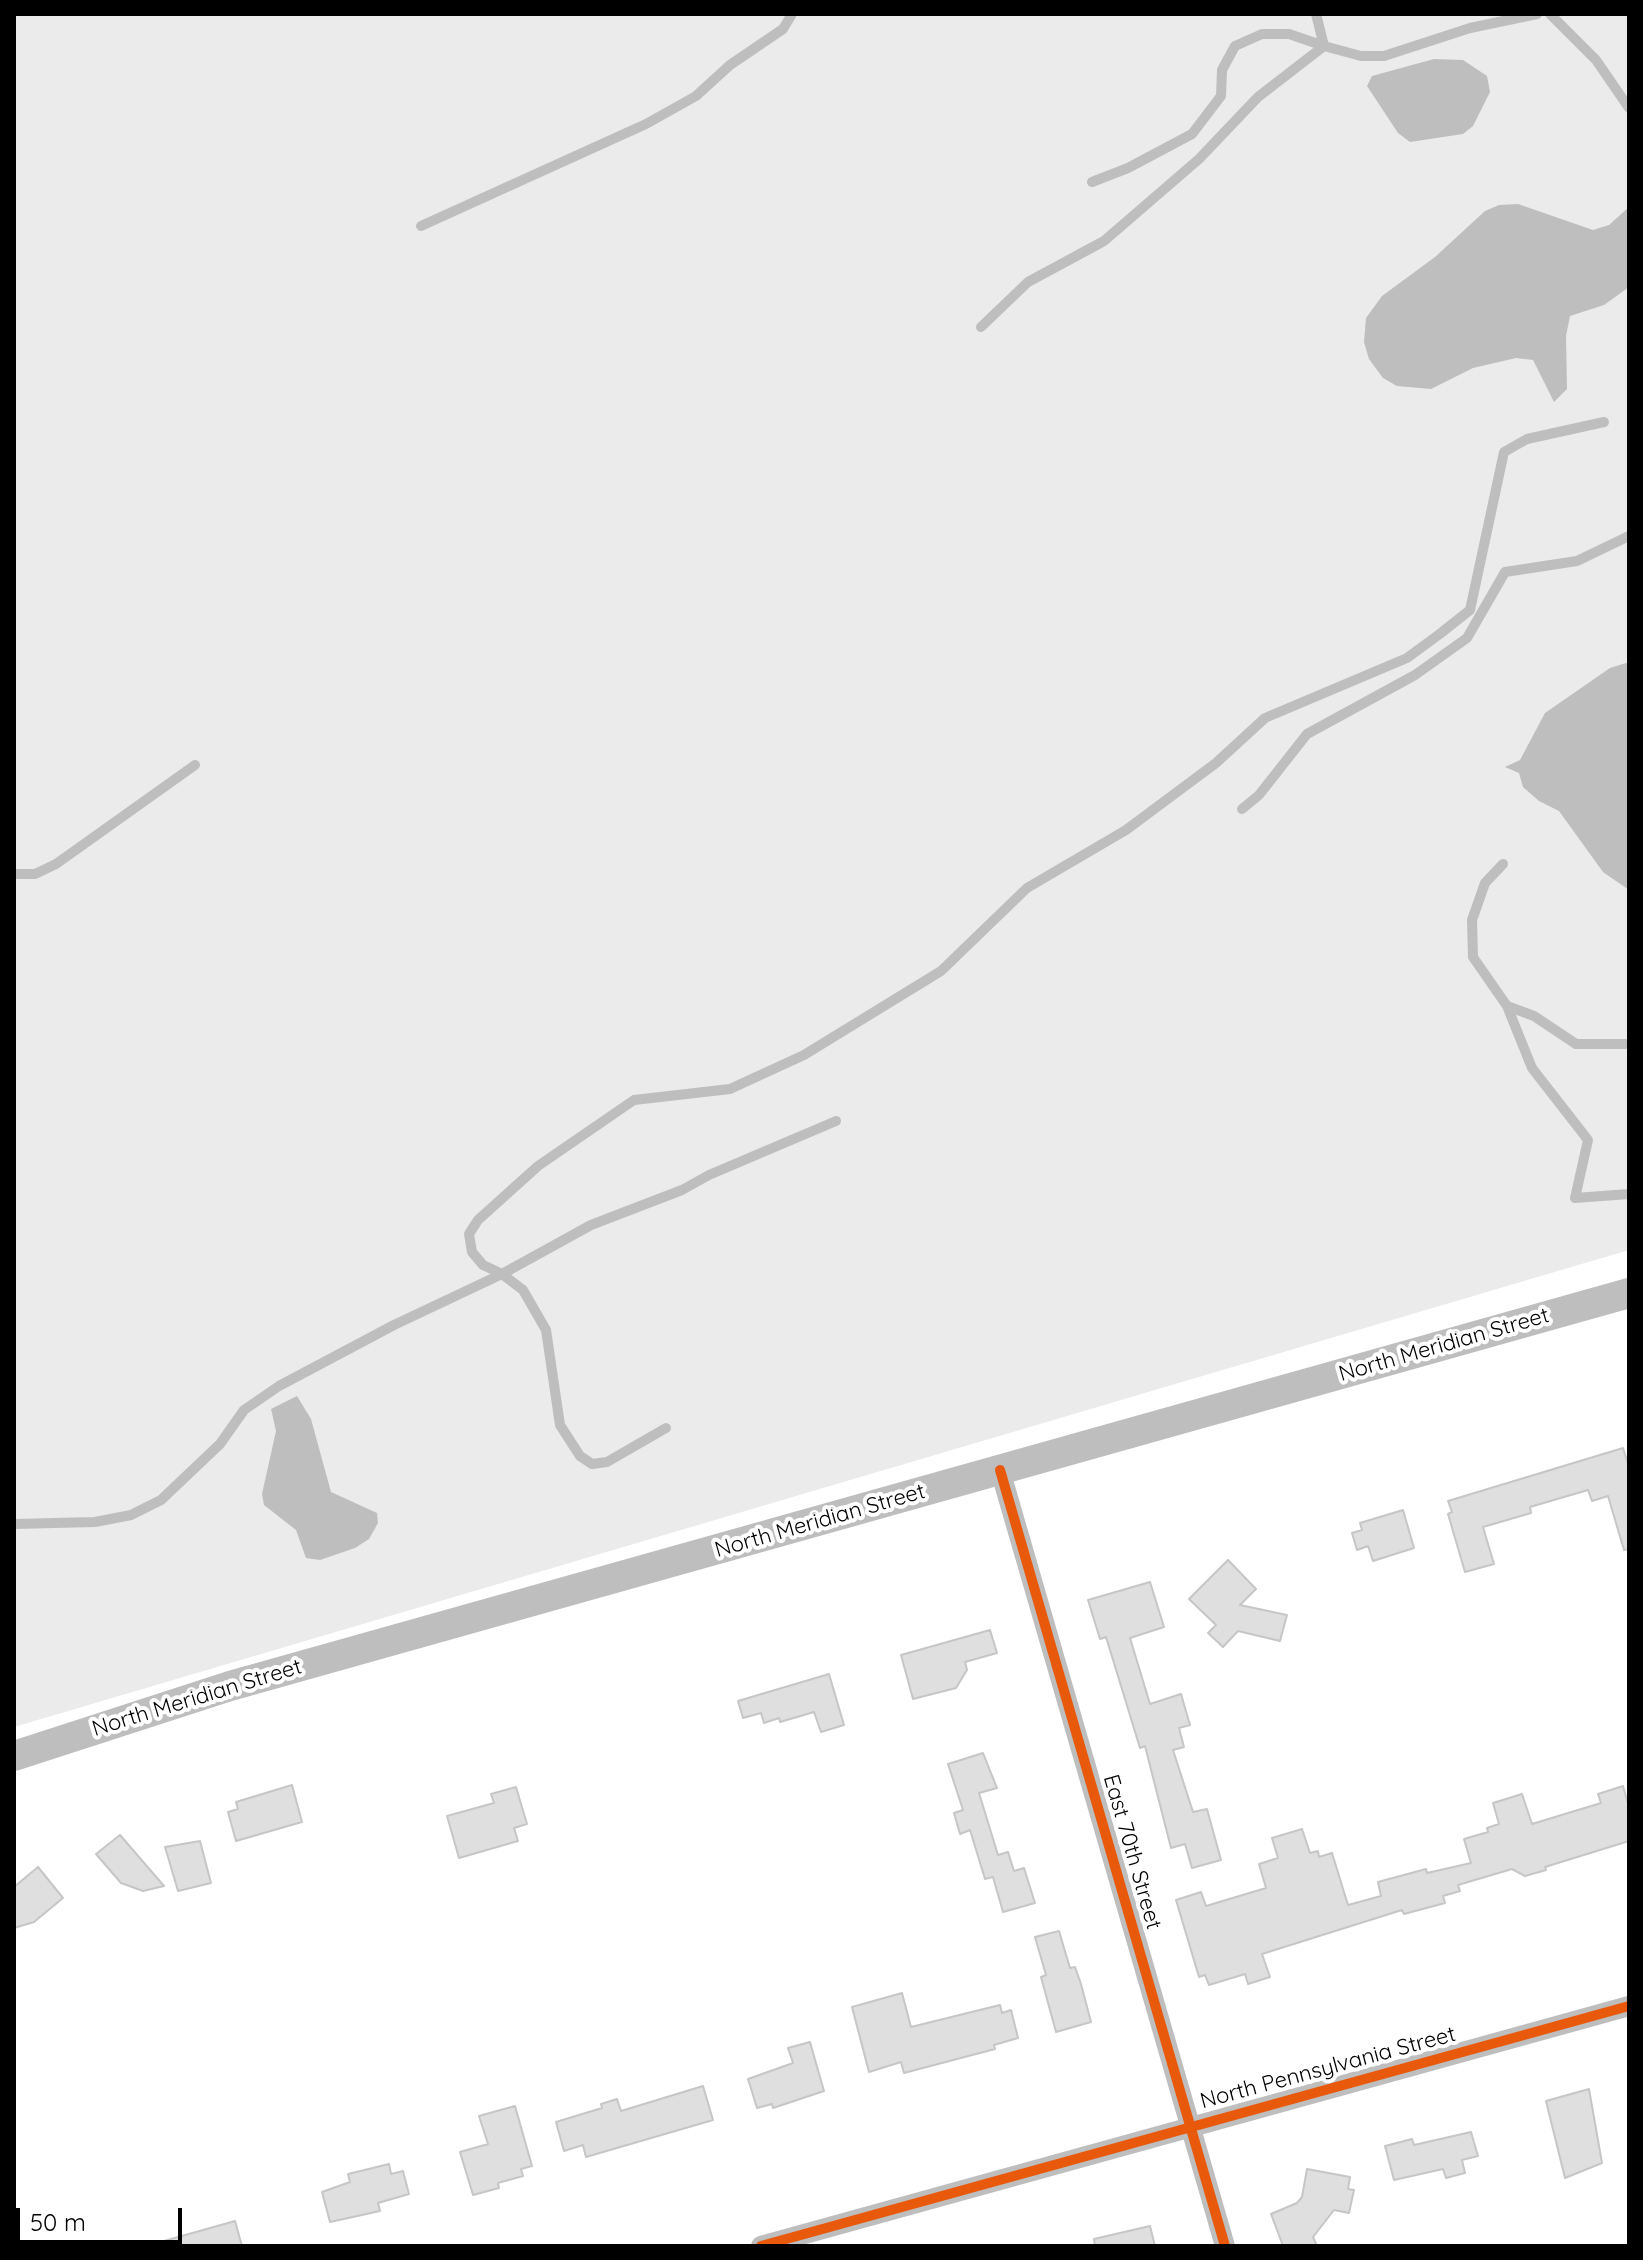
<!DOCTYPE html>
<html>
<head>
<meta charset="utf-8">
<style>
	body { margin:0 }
	#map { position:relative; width:1643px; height:2260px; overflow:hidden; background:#fff; font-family:Quicksand,sans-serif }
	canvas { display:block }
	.frame { position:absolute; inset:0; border:16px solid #000; pointer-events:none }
	.scale { position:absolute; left:16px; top:2208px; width:166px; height:36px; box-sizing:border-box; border:4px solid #000; border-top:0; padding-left:10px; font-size:24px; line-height:28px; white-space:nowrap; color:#000; -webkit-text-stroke:6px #fff; paint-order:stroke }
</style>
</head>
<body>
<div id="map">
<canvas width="1643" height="2260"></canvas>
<div class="frame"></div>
<div class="scale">50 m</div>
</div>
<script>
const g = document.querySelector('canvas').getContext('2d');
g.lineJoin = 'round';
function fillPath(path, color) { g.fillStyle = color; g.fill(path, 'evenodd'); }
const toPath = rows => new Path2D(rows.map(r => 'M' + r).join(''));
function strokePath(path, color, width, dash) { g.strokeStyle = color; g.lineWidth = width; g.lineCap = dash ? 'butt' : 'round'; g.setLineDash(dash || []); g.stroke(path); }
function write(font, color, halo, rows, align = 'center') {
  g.font = font + ' Quicksand,sans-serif'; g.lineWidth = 8; g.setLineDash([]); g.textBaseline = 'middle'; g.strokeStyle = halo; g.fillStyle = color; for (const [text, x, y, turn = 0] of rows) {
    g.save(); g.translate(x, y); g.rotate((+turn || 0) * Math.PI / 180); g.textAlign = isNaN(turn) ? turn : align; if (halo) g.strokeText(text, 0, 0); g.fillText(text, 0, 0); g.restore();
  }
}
const green = toPath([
	[14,14,1629,14,1629,1250,14,1727]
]);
const water = toPath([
	[1434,59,1463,60,1487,76,1490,92,1473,126,1463,134,1410,142,1398,133,1367,86,1372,76],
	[1518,204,1593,230,1609,225,1629,207,1629,287,1604,305,1570,316,1566,336,1567,389,1554,402,1533,360,1516,358,1473,368,1431,389,1397,386,1383,378,1369,359,1364,342,1366,318,1382,296,1435,257,1485,211,1499,205],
	[1629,662,1629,890,1603,872,1559,811,1539,801,1523,787,1519,773,1505,767,1520,760,1545,713,1610,668],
	[297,1396,311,1419,331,1492,377,1513,378,1523,369,1539,355,1548,320,1560,306,1558,296,1530,264,1505,262,1494,276,1431,271,1409]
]);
const building = toPath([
	[1623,1448,1629,1467,1629,1549,1624,1550,1608,1496,1592,1501,1588,1490,1530,1507,1531,1513,1483,1527,1494,1564,1465,1572,1448,1514,1452,1512,1448,1501,1623,1448],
	[1403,1510,1414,1548,1373,1561,1368,1546,1357,1550,1352,1533,1362,1530,1360,1523,1403,1510],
	[1228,1560,1256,1589,1240,1605,1287,1615,1280,1641,1238,1631,1223,1647,1208,1633,1216,1625,1189,1599,1228,1560],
	[1150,1582,1164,1627,1130,1638,1150,1704,1181,1694,1190,1725,1179,1728,1184,1747,1173,1750,1193,1812,1207,1809,1221,1860,1192,1868,1185,1844,1171,1848,1145,1746,1140,1748,1106,1637,1100,1639,1088,1600,1150,1582],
	[990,1630,997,1653,965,1662,967,1670,956,1688,913,1699,901,1655,990,1630],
	[829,1674,844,1725,821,1732,814,1712,780,1722,779,1718,764,1723,761,1713,743,1718,738,1701,829,1674],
	[983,1753,997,1788,979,1793,998,1855,1008,1852,1014,1871,1024,1868,1035,1903,1003,1912,993,1877,985,1879,970,1830,960,1834,954,1813,963,1810,948,1764,983,1753],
	[292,1785,302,1822,236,1841,228,1812,238,1809,236,1802,292,1785],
	[1623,1786,1629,1807,1629,1841,1545,1867,1546,1870,1525,1876,1512,1869,1458,1885,1460,1891,1443,1896,1445,1903,1404,1914,1402,1910,1262,1954,1270,1977,1248,1984,1245,1974,1209,1985,1205,1975,1199,1977,1176,1900,1201,1892,1206,1906,1266,1888,1259,1864,1278,1858,1272,1838,1302,1829,1310,1853,1318,1851,1319,1857,1332,1853,1348,1905,1381,1896,1378,1882,1426,1869,1427,1873,1471,1863,1464,1839,1488,1832,1487,1828,1499,1824,1493,1803,1522,1794,1532,1824,1601,1803,1598,1794,1623,1786],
	[516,1787,527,1824,514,1828,518,1841,459,1858,447,1816,494,1803,491,1794,516,1787],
	[120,1835,164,1886,143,1891,121,1883,96,1854,120,1835],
	[200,1841,211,1883,178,1891,165,1847,200,1841],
	[38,1867,63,1898,34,1922,14,1928,14,1887,38,1867],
	[1059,1931,1070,1968,1075,1967,1081,1984,1091,2022,1056,2032,1041,1977,1046,1975,1035,1937,1059,1931],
	[902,1993,911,2027,1000,2005,1002,2013,1011,2010,1018,2038,994,2045,995,2049,904,2073,901,2062,869,2072,852,2007,902,1993],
	[810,2042,824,2091,773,2108,772,2104,757,2108,748,2079,793,2063,788,2048,810,2042],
	[703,2086,713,2120,586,2157,583,2145,564,2151,556,2122,602,2108,601,2104,617,2099,621,2111,703,2086],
	[1589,2089,1602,2163,1565,2178,1546,2101,1589,2089],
	[515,2106,532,2166,521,2169,523,2176,498,2183,499,2188,473,2195,460,2152,488,2144,479,2116,515,2106],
	[1471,2132,1478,2156,1462,2160,1465,2173,1446,2178,1443,2169,1394,2180,1385,2146,1412,2139,1414,2145,1471,2132],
	[389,2164,391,2174,403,2171,409,2194,378,2203,380,2211,330,2222,322,2192,350,2182,348,2174,389,2164],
	[1307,2169,1350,2177,1348,2189,1354,2190,1349,2213,1334,2210,1313,2237,1317,2246,1283,2246,1271,2214,1297,2203,1302,2197,1307,2169],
	[235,2221,242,2246,165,2246,164,2241,235,2221],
	[1150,2226,1155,2246,1095,2246,1094,2239,1150,2226]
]);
const lane = toPath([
	[1316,14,1324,46],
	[1550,14,1596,60,1629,108],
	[1092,182,1128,168,1192,134,1221,96,1222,70,1235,46,1262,34,1289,34,1324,46],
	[421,226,646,124,696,96,730,65,783,29,792,14],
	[981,327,1028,282,1104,241,1199,159,1258,97,1324,46,1361,56,1384,56,1470,28,1537,14],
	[1242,809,1259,795,1307,734,1415,675,1467,638,1505,572,1577,561,1629,536],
	[1503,864,1485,883,1472,920,1473,957,1507,1006,1532,1068,1588,1140,1575,1198,1629,1194],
	[17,874,35,874,56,864,195,765],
	[1507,1006,1534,1016,1576,1044,1629,1044],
	[836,1121,709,1175,682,1190,591,1225,502,1274,483,1265,472,1252,469,1234,478,1220,538,1166,634,1100,730,1089,804,1055,941,971,1027,888,1126,830,1216,763,1265,718,1407,658,1441,633,1470,610,1504,452,1527,439,1604,422],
	[14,1524,95,1522,131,1515,161,1500,220,1444,244,1410,279,1386,394,1325,502,1274,523,1290,546,1330,560,1425,580,1456,592,1464,607,1462,666,1428]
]);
const street = toPath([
	[1000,1470,1225,2246],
	[761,2246,1629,2006]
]);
const primary = toPath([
	[14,1756,230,1686,1629,1293]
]);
const cycleway = toPath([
	[1000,1470,1225,2246],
	[761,2246,1629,2006]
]);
const streetNames = [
	["North Meridian Street",1444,1345,-16],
	["North Meridian Street",820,1521,-16],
	["North Meridian Street",197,1698,-17],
	["East 70th Street",1132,1852,74],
	["North Pennsylvania Street",1328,2068,-15]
];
fillPath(green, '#ebebeb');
fillPath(water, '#bebebe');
fillPath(building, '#dfdfdf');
strokePath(building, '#c6c6c6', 2);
strokePath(lane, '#bebebe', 10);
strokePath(street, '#bebebe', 20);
strokePath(primary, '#bebebe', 30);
strokePath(cycleway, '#e8590c', 10);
write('22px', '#000', '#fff', streetNames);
</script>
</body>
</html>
